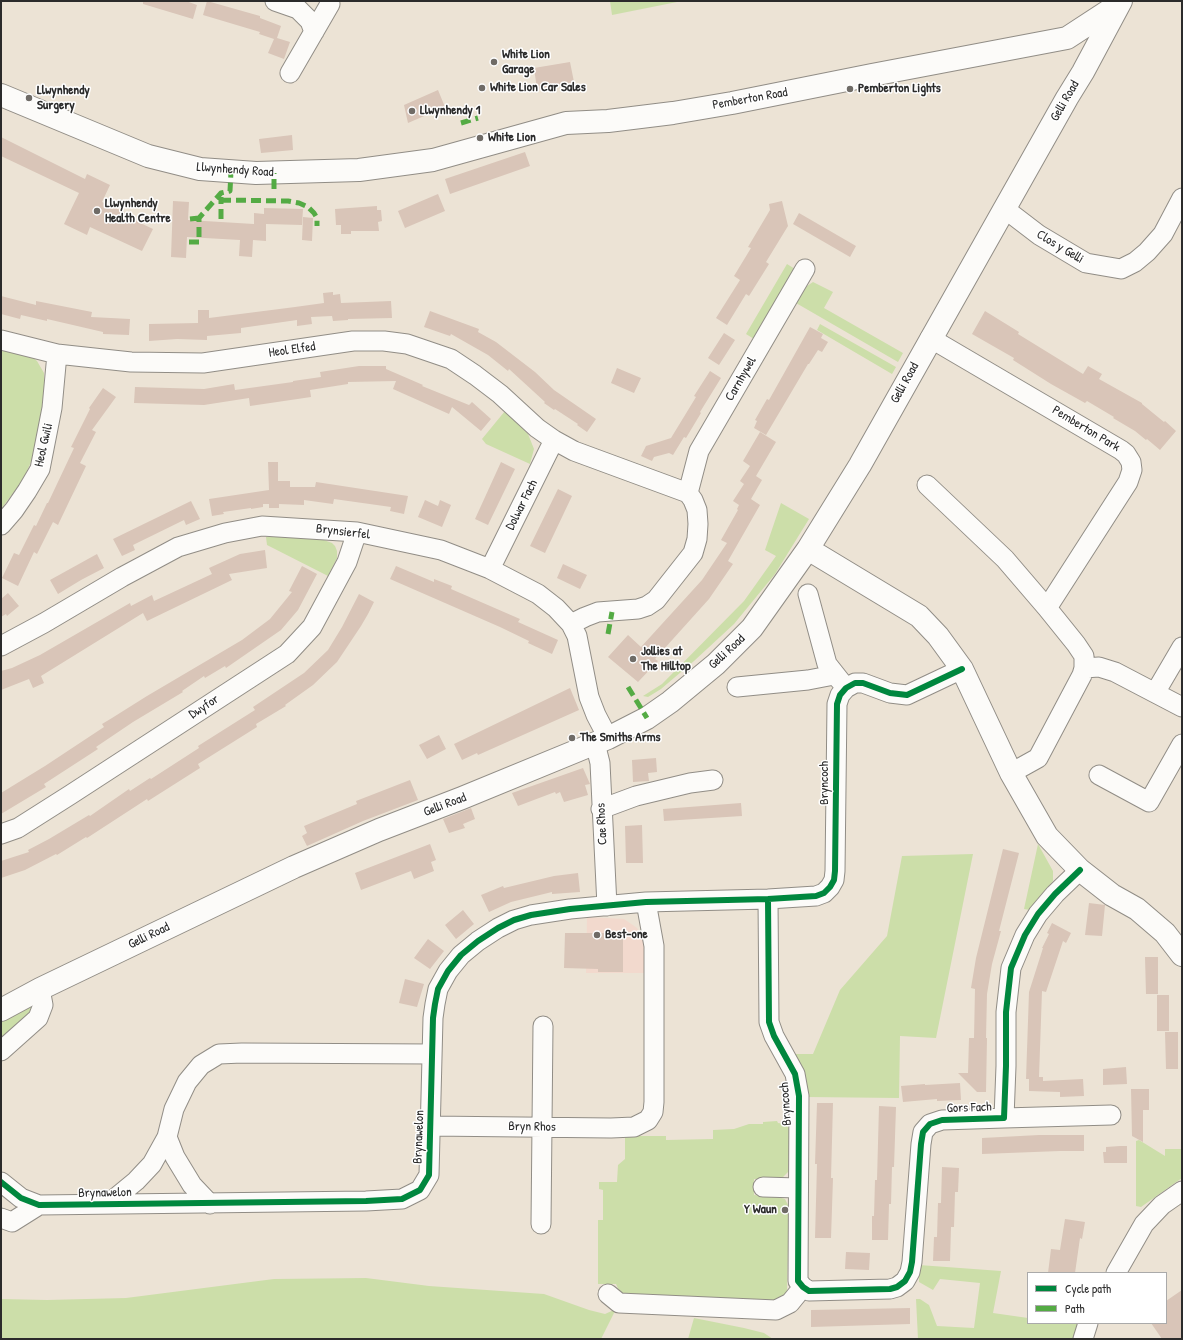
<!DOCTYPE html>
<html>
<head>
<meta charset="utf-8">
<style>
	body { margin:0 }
	#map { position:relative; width:1183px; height:1340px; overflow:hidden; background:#ece3d5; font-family:"Patrick Hand",sans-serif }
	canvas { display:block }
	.frame { position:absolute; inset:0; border:2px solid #2b2b2b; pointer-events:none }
	.legend { position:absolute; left:1027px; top:1272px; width:140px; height:52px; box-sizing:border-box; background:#fff; border:1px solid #aaa; margin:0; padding:5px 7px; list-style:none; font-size:12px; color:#2b2b2b }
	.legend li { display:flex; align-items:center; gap:8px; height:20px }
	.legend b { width:20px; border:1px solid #aaa }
</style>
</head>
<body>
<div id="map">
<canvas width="1183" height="1340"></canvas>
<div class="frame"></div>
<ul class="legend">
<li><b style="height:5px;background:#00873e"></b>Cycle path</li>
<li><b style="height:5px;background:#54ab44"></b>Path</li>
</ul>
</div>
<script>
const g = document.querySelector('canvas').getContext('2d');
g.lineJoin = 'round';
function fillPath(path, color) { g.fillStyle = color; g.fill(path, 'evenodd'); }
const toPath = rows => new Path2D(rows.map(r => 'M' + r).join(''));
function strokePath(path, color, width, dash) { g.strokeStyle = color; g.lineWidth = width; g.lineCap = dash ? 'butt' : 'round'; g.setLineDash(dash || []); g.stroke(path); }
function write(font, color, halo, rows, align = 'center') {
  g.font = font + ' "Patrick Hand",sans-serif'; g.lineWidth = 3; g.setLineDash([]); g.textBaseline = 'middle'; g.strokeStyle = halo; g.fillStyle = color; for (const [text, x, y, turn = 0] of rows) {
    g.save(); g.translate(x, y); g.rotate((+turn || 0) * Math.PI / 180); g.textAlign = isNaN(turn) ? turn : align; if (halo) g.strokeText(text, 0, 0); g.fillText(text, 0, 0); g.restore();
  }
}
const built = toPath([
	[587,917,624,919,637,928,644,939,647,973,586,973]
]);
const green = toPath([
	[610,1,682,1,612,15],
	[787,264,795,269,754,339,746,334],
	[813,282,833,292,824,308,903,353,898,362,796,303,807,286],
	[820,324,896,367,892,374,817,330],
	[1,348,31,356,37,361,44,373,44,391,37,444,31,462,23,480,1,509],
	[505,411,528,434,534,449,530,464,486,444,482,439],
	[781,503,809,519,775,574,734,624,694,661,661,689,648,697,643,696,662,684,744,601,776,556,765,550],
	[305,536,321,539,332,543,335,546,337,551,337,558,328,576,267,545,266,537],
	[1038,844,1053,871,1053,881,1030,910,1024,909],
	[973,854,936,1038,900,1036,899,1098,807,1097,794,1054,813,1054,840,990,887,936,902,856],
	[31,1006,33,1013,1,1042,1,1020,26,1007],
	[777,1121,778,1123,786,1124,790,1130,788,1172,782,1178,779,1179,754,1179,754,1195,778,1197,785,1199,789,1207,787,1290,785,1296,776,1302,702,1303,620,1293,616,1284,598,1284,598,1220,603,1220,603,1190,599,1189,599,1182,617,1182,618,1165,625,1159,625,1136,666,1136,666,1140,713,1139,713,1130,734,1129,749,1124,763,1124,763,1122],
	[1139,1140,1165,1156,1165,1149,1182,1149,1182,1178,1141,1207,1136,1206,1136,1141],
	[919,1265,1001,1271,993,1313,1028,1318,1028,1323,1068,1323,1078,1324,1075,1339,918,1339,916,1299,920,1299,929,1305,937,1326,974,1328,980,1283,940,1279,933,1290,919,1282],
	[366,1278,429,1286,544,1294,589,1310,605,1314,616,1309,601,1339,1,1339,1,1299,47,1300,126,1298,274,1279],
	[694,1318,744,1328,764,1333,773,1339,688,1339]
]);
const building = toPath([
	[143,1,186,1,197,5,193,19,143,4],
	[207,1,260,16,260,18,281,26,277,38,290,42,284,59,268,53,274,39,259,34,260,32,203,15],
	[570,62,574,82,537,89,534,68],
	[438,90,445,107,408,123,404,105],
	[292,135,293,150,261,153,259,139],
	[1,137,85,179,87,174,110,185,102,202,129,214,128,217,153,229,142,251,90,227,87,235,64,224,79,193,1,156],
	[525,152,530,166,450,194,445,179],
	[438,194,445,211,405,228,398,211],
	[173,201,189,202,188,220,254,224,254,213,264,214,264,208,303,209,302,225,266,224,266,241,253,240,252,257,239,256,240,240,187,237,186,258,171,257],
	[782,201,788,226,766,262,769,264,749,296,746,294,727,325,716,318,740,280,734,276,751,248,748,247,770,210,769,204],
	[377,206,377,210,381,210,382,221,378,222,379,231,351,231,351,234,341,234,341,225,336,225,335,209],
	[799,213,856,246,850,257,793,224],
	[303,217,313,218,312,241,302,240],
	[333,292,333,295,340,294,341,303,391,301,392,318,348,319,348,320,333,321,332,316,311,317,312,324,297,326,297,320,241,328,241,333,207,336,207,340,177,339,149,341,149,324,198,323,198,310,209,310,209,318,295,307,324,303,323,293],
	[1,296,36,305,36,301,92,312,91,317,130,319,129,335,103,334,103,332,47,319,47,321,21,315,20,319,1,314],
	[430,311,479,329,478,332,496,342,535,372,554,390,596,419,587,432,577,425,578,424,555,409,554,410,544,403,545,402,509,369,508,371,488,355,451,334,450,336,424,327],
	[985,311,1019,332,1018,334,1083,374,1088,366,1102,374,1099,379,1142,403,1142,404,1164,422,1165,421,1176,431,1160,450,1147,439,1146,440,1135,431,1113,418,1114,417,1087,401,1085,403,1051,384,1013,360,1014,358,972,334],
	[810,327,823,334,821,338,828,342,822,352,818,350,809,364,808,364,766,435,754,428,757,421,755,420,767,399,769,400],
	[724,333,735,340,719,365,708,358],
	[359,366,386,366,386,369,423,385,422,386,469,405,472,402,491,419,481,431,452,407,449,414,393,389,396,381,348,382,348,384,310,390,311,397,250,406,249,398,204,405,134,403,135,387,204,389,234,384,235,390,293,382,293,381,321,377,320,372],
	[617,368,641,378,634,393,611,383],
	[710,371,721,378,700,412,701,413,686,438,684,437,673,455,669,453,654,457,652,461,641,456,646,446,671,438,696,397,694,396],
	[103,388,116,397,92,430,96,432,80,463,86,466,58,525,53,522,37,554,34,552,18,586,2,578,14,553,19,555,34,525,36,526,47,503,48,503,74,448,71,447,90,409,89,408],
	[760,432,776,442,756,476,762,480,751,499,760,505,728,561,733,564,709,599,655,659,658,661,638,682,608,657,628,635,641,647,702,580,727,543,721,540,738,510,737,509,739,505,733,501,744,484,740,481,750,466,743,461],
	[268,462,278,462,278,481,290,481,290,487,315,487,316,482,408,496,404,514,390,511,391,507,334,499,333,504,304,500,304,505,279,504,279,508,269,508,269,504,263,504,263,507,251,509,251,508,223,512,224,514,212,516,209,499,269,490],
	[501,462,515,469,488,525,475,519],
	[558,489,572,496,545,553,530,546],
	[425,500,438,506,440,500,451,505,442,527,418,517],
	[191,501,200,519,186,525,184,520,133,545,135,550,122,556,113,539],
	[265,550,267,568,229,574,232,580,147,621,143,613,41,676,44,683,33,688,29,679,1,690,1,671,12,668,40,655,130,603,131,606,152,595,154,601,212,574,209,568,240,554],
	[97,554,104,568,81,580,58,594,50,580],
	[563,564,587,575,580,589,557,578],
	[302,566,317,574,298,610,281,630,226,668,225,666,205,678,204,676,182,691,183,692,133,722,96,747,98,749,44,784,46,787,1,814,1,793,45,766,104,727,102,724,112,718,147,696,242,640,270,619,292,592,289,591],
	[396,566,434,582,434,579,452,586,451,589,520,619,518,622,558,640,552,654,528,643,529,641,500,627,390,579],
	[8,593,19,606,7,616,6,614,1,617,1,599],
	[359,594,374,602,368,614,361,626,337,662,313,685,285,705,286,706,256,724,257,727,198,764,200,768,148,801,147,799,87,838,86,837,57,855,56,854,25,870,1,878,1,861,29,852,28,850,49,839,89,815,90,816,129,789,130,791,150,778,151,779,199,748,198,746,255,710,253,707,304,673,328,650,342,627],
	[570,688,579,710,478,755,477,753,462,760,454,744],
	[439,735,446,749,427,759,419,745],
	[656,758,657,772,648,773,649,781,633,782,632,760],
	[583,768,590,784,585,785,588,795,564,802,560,792,556,794,555,792,518,806,512,793],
	[410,780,418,800,363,821,307,846,302,836,307,833,304,826,357,804,356,801],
	[741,803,742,816,664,821,663,809],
	[471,808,475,819,463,824,465,828,449,833,443,819],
	[642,825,643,863,626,863,625,826],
	[430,844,436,860,431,862,434,871,414,879,411,871,361,890,355,873],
	[1003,849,1019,853,999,931,1001,931,992,964,987,994,986,1038,987,1038,986,1092,977,1092,958,1073,968,1073,969,1038,974,1038,975,989,971,988,976,958],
	[578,873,580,892,552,894,552,892,511,902,489,912,481,895,503,886,504,888,554,876],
	[1089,903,1105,905,1102,936,1085,935],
	[463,910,474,924,456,939,445,925],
	[1052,923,1071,933,1066,943,1063,941,1046,992,1042,991,1039,1077,1043,1077,1043,1081,1083,1079,1084,1096,1060,1097,1060,1092,1029,1091,1029,1079,1026,1079,1029,992,1043,948,1042,948,1049,934,1047,933],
	[565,933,623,933,623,972,598,972,598,969,564,968],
	[428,939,444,951,430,969,414,958],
	[1145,957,1158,957,1158,994,1146,994],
	[405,979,424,984,417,1007,399,1003],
	[1157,995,1169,995,1169,1031,1157,1031],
	[1165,1032,1178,1032,1178,1069,1166,1069],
	[1126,1067,1127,1084,1103,1085,1103,1069],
	[960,1083,961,1100,937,1101,937,1099,903,1102,901,1086,925,1084,925,1085],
	[1131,1089,1149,1089,1149,1110,1143,1110,1143,1142,1132,1136],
	[817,1103,833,1103,831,1178,833,1178,831,1238,815,1238,817,1164,815,1164],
	[879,1106,896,1107,894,1167,892,1167,891,1204,889,1204,888,1240,872,1240,872,1216,874,1216,875,1180,877,1180],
	[1039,1135,1084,1135,1084,1151,1060,1151,982,1154,982,1138],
	[1120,1146,1127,1146,1127,1163,1104,1163,1103,1152,1106,1152,1106,1147],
	[942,1167,959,1168,958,1192,955,1192,954,1227,951,1227,950,1261,933,1261,934,1237,937,1237,938,1203,941,1203],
	[1065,1219,1085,1222,1082,1239,1080,1238,1075,1273,1048,1273,1051,1249,1060,1250],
	[846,1252,870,1253,869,1270,845,1269],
	[1182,1290,1182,1339,1162,1339,1151,1323,1166,1323,1166,1301],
	[910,1308,910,1324,811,1327,811,1310]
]);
const minor = toPath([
	[275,1,298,9,310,21,314,32],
	[290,73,330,4],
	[1005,209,1039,235,1086,263,1121,269,1135,262,1147,252,1163,234,1182,198],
	[930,338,1121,450,1126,454,1131,462,1132,470,1128,482,1047,608],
	[1,340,57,354,131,362,203,363,353,341,384,341,407,344,451,359,475,375,500,394,537,428,554,440,574,451,688,493,693,500,697,510,698,524,697,539,693,553,656,600,647,606,638,609,598,612,585,617,571,624],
	[927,485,1005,559,1047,608,1076,644,1084,656,1084,668,1082,675,1038,758,1011,773],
	[688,493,699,451,805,269],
	[1,525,14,510,27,491,40,469,52,408,57,354],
	[490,569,554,440],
	[808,594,827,664,846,688],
	[1,646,44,623,122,577,178,547,225,533,262,526,357,532,441,550,490,569,538,594,556,608,571,624,577,636,589,697,596,715,608,738],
	[1084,668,1099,667,1115,672,1182,707],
	[737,687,808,680,834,675],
	[1155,693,1182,647],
	[595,743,600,763,607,906],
	[1099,775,1149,802,1182,744],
	[601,809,636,796,690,783,713,780],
	[1,834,18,828,70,795,287,654,312,627,347,562,357,532],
	[768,899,769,1022,774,1036,795,1074,799,1096,798,1281,803,1287,809,1291,890,1289,897,1287,905,1281,910,1272,912,1262,921,1144,923,1132,930,1124,942,1120,1004,1118,1006,1066,1006,1012,1011,968,1025,935,1038,914,1055,894,1080,870],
	[1,1051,38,1018,43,1005,40,989],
	[1004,1118,1111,1115],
	[431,1126,611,1128,634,1127,648,1120,653,1112,654,1102,654,946,646,902],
	[1,1182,21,1198,39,1205,366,1201,402,1199,420,1190,429,1175,433,1018,435,1004,438,989,448,971,461,955,478,941,498,928,514,920,531,915,570,909,646,902,768,899,816,896,824,893,830,887,834,880,835,871,837,704,840,695,846,688,855,683,863,683,890,693,907,695,962,669],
	[763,1187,798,1188],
	[108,1204,136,1181,152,1164,167,1137],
	[210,1204,192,1185,175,1157,167,1137,174,1109,187,1082,201,1065,219,1054,242,1053,432,1054],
	[1,1218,12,1222,39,1205],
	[541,1224,543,1026],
	[1116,1273,1144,1224,1162,1205,1182,1191],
	[608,1294,619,1303,776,1310,790,1303,803,1287],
	[1083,1339,1088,1323]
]);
const major = toPath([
	[1,95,148,156,200,169,256,173,359,170,433,160,566,123,608,121,673,113,732,103,872,75,1067,38,1116,6],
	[808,549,919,616,938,636,962,669,1011,773,1047,836,1080,870,1112,895,1137,909,1165,933,1182,955],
	[1,1010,40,989,294,867,379,830,462,798,608,738,647,718,670,702,716,664,752,628,808,549,860,465,1067,98,1083,72,1121,1]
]);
const quiet = toPath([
	[461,123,478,118],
	[274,189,274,173],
	[221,200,288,201,299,203,308,207,314,213,317,218,317,226],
	[190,219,199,218],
	[221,219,221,197],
	[189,242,199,242,199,218,221,193,230,191,231,171],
	[608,634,612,612],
	[628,687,647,718]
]);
const cycleway = toPath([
	[768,899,769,1022,774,1036,795,1074,799,1096,798,1281,803,1287,809,1291,890,1289,897,1287,905,1281,910,1272,912,1262,921,1144,923,1132,930,1124,942,1120,1004,1118,1006,1066,1006,1012,1011,968,1025,935,1038,914,1055,894,1080,870],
	[1,1182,21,1198,39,1205,366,1201,402,1199,420,1190,429,1175,433,1018,435,1004,438,989,448,971,461,955,478,941,498,928,514,920,531,915,570,909,646,902,768,899,816,896,824,893,830,887,834,880,835,871,837,704,840,695,846,688,855,683,863,683,890,693,907,695,962,669]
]);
const markers = [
	[494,62,4,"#6f6b66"],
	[482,88,4,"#6f6b66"],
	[850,89,4,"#6f6b66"],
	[29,98,4,"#6f6b66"],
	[412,111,4,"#6f6b66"],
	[480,138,4,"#6f6b66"],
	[97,211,4,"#6f6b66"],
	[633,659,4,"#6f6b66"],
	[572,738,4,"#6f6b66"],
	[597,935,4,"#6f6b66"],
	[785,1210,4,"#6f6b66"]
];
const poiNames = [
	["White Lion",502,55],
	["Garage",502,70],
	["White Lion Car Sales",490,88],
	["Pemberton Lights",858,89],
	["Llwynhendy",37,91],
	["Surgery",37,106],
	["Llwynhendy 1",420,111],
	["White Lion",488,138],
	["Llwynhendy",105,204],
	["Health Centre",105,219],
	["Jollies at",641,652],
	["The Hilltop",641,667],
	["The Smiths Arms",580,738],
	["Best-one",605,935],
	["Y Waun",777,1210,"right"]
];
const streetNames = [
	["Pemberton Road",750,99,-10],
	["Gelli Road",1065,101,-60],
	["Llwynhendy Road",235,170,4],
	["Clos y Gelli",1060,247,31],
	["Heol Elfed",292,350,-8],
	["Carnhywel",741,379,-60],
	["Gelli Road",905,383,-61],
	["Pemberton Park",1086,429,31],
	["Heol Gwili",44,445,-77],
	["Dolwar Fach",522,505,-63],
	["Brynsierfel",343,532,7],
	["Gelli Road",727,652,-43],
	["Dwyfor",204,707,-33],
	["Bryncoch",825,783,-90],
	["Gelli Road",445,805,-21],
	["Cae Rhos",602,824,-93],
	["Gelli Road",149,936,-26],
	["Bryncoch",786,1104,-94],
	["Gors Fach",969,1108,-2],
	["Bryn Rhos",532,1127,1],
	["Brynawelon",419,1137,-88],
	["Brynawelon",105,1193,-1]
];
fillPath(built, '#f2d9cd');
fillPath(green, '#ccdea9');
fillPath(building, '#d9c5b8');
strokePath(minor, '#918d86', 21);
strokePath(major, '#918d86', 24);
strokePath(minor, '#fcfbf9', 19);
strokePath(major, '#fcfbf9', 22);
strokePath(quiet, '#54ab44', 5, [10, 5]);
strokePath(cycleway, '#00873e', 6);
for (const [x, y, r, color] of markers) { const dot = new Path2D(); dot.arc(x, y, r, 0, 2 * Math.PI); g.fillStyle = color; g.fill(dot); strokePath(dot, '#fff', 1.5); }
write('bold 13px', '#2b2b2b', '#fff', poiNames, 'left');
write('13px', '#2b2b2b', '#fff', streetNames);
</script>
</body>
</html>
